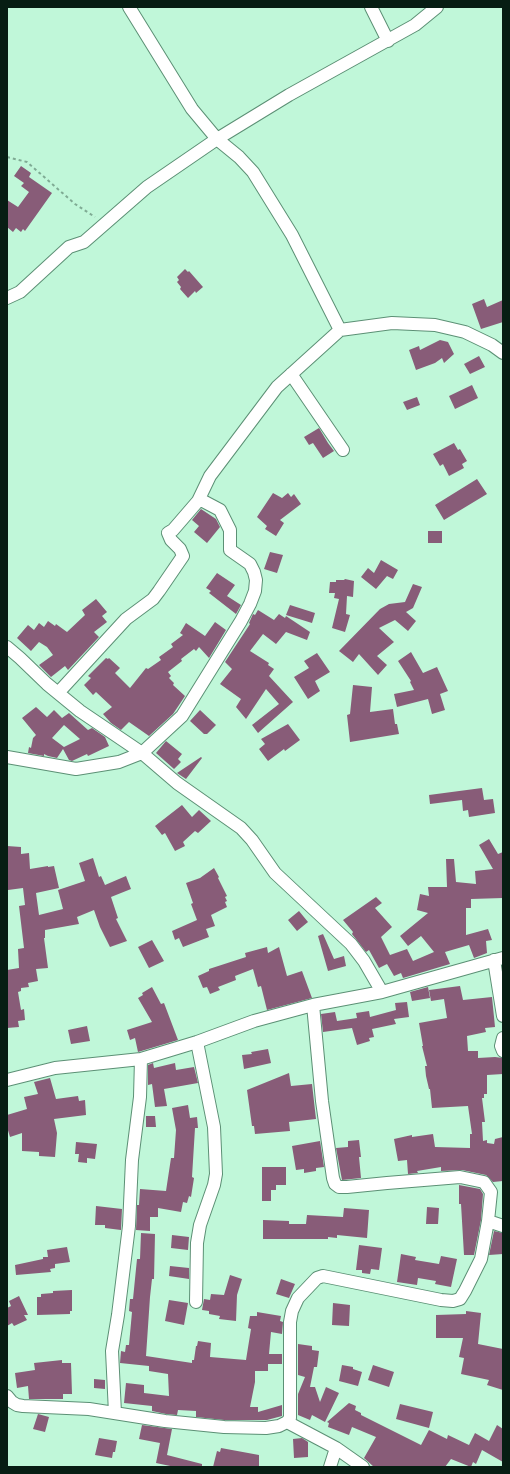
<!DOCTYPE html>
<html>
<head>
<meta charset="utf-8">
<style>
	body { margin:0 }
	#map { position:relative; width:510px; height:1474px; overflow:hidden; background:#c0f7d9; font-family:Rubik,sans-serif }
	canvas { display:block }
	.frame { position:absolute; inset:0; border:8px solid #071d13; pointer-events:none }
</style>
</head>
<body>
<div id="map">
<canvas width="510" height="1474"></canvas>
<div class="frame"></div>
</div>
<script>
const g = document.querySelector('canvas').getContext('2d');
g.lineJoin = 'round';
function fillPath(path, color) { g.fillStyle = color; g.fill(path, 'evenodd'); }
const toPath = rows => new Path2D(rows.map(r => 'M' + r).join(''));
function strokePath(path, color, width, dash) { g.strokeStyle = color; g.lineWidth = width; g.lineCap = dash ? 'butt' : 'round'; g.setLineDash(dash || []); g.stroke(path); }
const building = toPath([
	[21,166,31,173,29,177,52,193,25,231,23,229,21,232,16,228,13,232,7,227,7,200,18,207,29,192,21,186,24,183,14,176],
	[185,269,188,272,189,271,203,287,196,293,195,291,188,298,180,289,181,287,177,282,179,280,177,277],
	[484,299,487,307,503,300,503,322,481,329,472,304],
	[440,340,448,342,454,354,444,363,442,358,435,363,416,370,409,350,419,346,420,350],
	[479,356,485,367,470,374,464,364],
	[472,385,478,398,455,409,449,396],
	[417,397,420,405,407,410,403,402],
	[319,428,328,443,334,451,323,458,313,443,309,445,304,437],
	[454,443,458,450,460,449,467,461,462,464,464,468,449,476,443,464,440,466,433,454],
	[477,479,487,494,444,520,435,505],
	[273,493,282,498,288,493,291,497,294,494,301,504,280,520,284,523,276,536,265,529,267,526,257,517],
	[201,509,216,519,220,527,207,543,194,532,199,526,192,520],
	[428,531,442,531,442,543,428,543],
	[270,552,283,555,277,573,264,569],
	[381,560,398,570,393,579,387,576,376,589,361,577,368,568,374,573],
	[217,573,235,585,227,596,241,605,236,614,209,593,211,591,206,588],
	[345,579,354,581,353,597,347,596,346,614,350,615,345,632,332,628,339,599,334,598,335,593,329,593,330,582,336,582,336,580,344,580],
	[413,584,422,587,413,608,406,612,416,621,408,631,395,620,379,628,394,642,377,656,387,665,378,675,359,654,353,662,339,651,380,609,389,604,405,602],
	[96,599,107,612,102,616,107,622,94,632,99,637,68,670,65,666,51,677,39,665,53,655,47,647,39,642,31,651,17,638,28,625,34,630,39,623,44,627,48,621,55,626,56,624,67,632,85,615,82,610],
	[290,605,315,613,312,623,286,615],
	[258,610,274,620,279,614,285,618,286,616,310,632,307,640,286,632,276,644,263,634,250,651,269,663,268,665,274,669,269,676,293,702,258,733,252,725,279,704,266,689,246,719,236,707,241,699,220,684,232,669,225,662,250,624,249,623,253,614,255,615],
	[215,622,226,630,209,658,199,647,196,651,194,649,181,659,182,661,168,672,171,676,169,678,174,683,173,685,185,696,173,714,149,736,129,722,121,730,111,723,103,714,112,707,96,692,93,695,84,685,91,678,88,676,106,658,108,659,109,658,120,668,115,673,130,688,146,668,148,669,161,660,159,657,173,647,171,644,183,635,180,633,186,623,205,636],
	[411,652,423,673,437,667,448,691,440,694,445,710,432,714,428,699,397,707,394,694,414,690,410,682,411,681,398,661],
	[317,653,330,672,315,681,320,691,308,699,294,677,309,668,304,661],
	[353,685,372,687,370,712,393,709,395,724,397,724,399,734,350,742,347,715,350,714],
	[36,707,47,717,54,710,62,718,69,713,88,730,92,728,105,737,109,746,88,756,87,754,72,761,69,760,63,749,57,758,48,756,44,754,44,756,28,753,29,747,31,748,33,738,36,735,22,718],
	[64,725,80,739,64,747,52,738],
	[200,710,216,725,207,734,204,734,190,721],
	[288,724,300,740,285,751,284,749,268,761,259,749,265,744,261,739],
	[166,741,182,754,178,759,181,762,174,769,156,753],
	[201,757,202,758,186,779,177,773],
	[482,788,484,800,493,799,495,813,469,817,468,810,463,811,462,800,430,804,429,795],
	[182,805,192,817,199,810,211,821,198,833,195,831,183,842,185,846,175,851,165,833,162,835,155,826],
	[489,839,498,854,503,852,503,898,471,899,471,908,466,908,466,935,488,929,492,940,486,941,487,953,474,958,469,945,445,952,450,964,403,978,401,973,394,976,387,964,379,968,369,950,366,952,352,934,353,932,343,920,376,897,382,903,375,908,392,927,381,937,390,955,407,949,413,961,434,952,421,936,408,946,400,936,428,913,417,910,420,894,429,896,428,887,447,887,446,859,454,859,456,882,476,884,475,871,493,869,479,845],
	[7,846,21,847,21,854,29,853,30,869,48,866,48,867,54,866,59,888,36,893,39,915,63,909,58,890,85,881,79,863,93,858,99,877,101,876,105,885,126,876,131,889,111,897,118,918,116,919,127,941,110,947,100,927,94,910,77,917,79,924,45,930,45,938,44,938,48,968,36,969,38,981,28,983,29,987,21,988,21,991,18,992,21,1010,24,1009,25,1020,18,1021,19,1027,7,1028,7,970,19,968,18,949,24,948,19,906,25,905,23,888,8,890,7,882],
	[214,868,219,877,218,878,227,896,225,897,227,901,225,902,227,907,211,915,215,926,206,929,209,937,183,947,179,938,175,940,172,931,197,920,191,904,193,903,186,883,200,878],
	[299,911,308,922,297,931,288,920],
	[323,934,334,959,344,956,346,966,328,971,318,936],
	[152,940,164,961,149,968,138,947],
	[267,947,268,953,279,947,287,976,302,971,312,998,267,1010,261,986,258,987,253,969,235,976,236,980,218,987,220,990,210,994,207,987,203,988,198,976,209,971,209,969,246,957,245,953],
	[460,986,463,1000,492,997,495,1027,485,1028,486,1032,467,1036,468,1051,478,1051,478,1058,495,1057,503,1058,503,1074,487,1075,487,1094,484,1094,484,1098,482,1098,485,1122,482,1122,483,1141,487,1140,487,1143,494,1144,495,1139,503,1137,503,1181,493,1182,486,1175,462,1170,441,1171,441,1167,417,1171,418,1173,408,1174,407,1160,398,1161,394,1139,412,1135,412,1137,433,1134,435,1147,470,1148,470,1134,472,1134,468,1106,432,1108,430,1089,429,1089,426,1076,425,1066,427,1066,422,1046,423,1046,419,1023,447,1018,444,999,431,1001,429,990],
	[152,987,161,1004,164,1003,178,1040,138,1052,135,1038,130,1040,127,1030,152,1022,138,998,143,995,142,993],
	[428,987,430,998,412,1001,410,992],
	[407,1002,409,1017,394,1019,396,1024,372,1029,374,1037,369,1038,370,1041,357,1045,352,1028,323,1032,321,1014,335,1012,337,1021,357,1018,356,1013,369,1011,370,1017,396,1010,395,1003],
	[87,1026,90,1041,71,1044,68,1030],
	[268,1049,271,1063,244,1069,242,1055,252,1054,251,1052],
	[153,1063,154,1068,175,1063,176,1070,194,1067,198,1083,164,1089,167,1106,155,1107,152,1084,148,1085,148,1065],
	[289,1073,291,1086,312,1084,316,1119,289,1122,290,1131,255,1134,254,1126,252,1126,247,1090],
	[50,1078,56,1099,78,1096,79,1101,85,1100,86,1115,54,1119,57,1133,55,1157,39,1156,39,1152,22,1151,22,1133,10,1137,7,1127,7,1115,27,1109,24,1097,38,1094,34,1082],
	[188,1105,190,1118,197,1117,198,1128,195,1128,192,1177,194,1178,191,1197,189,1196,187,1203,183,1202,181,1212,158,1208,158,1217,150,1217,150,1231,136,1230,137,1205,139,1205,140,1189,166,1191,171,1158,174,1158,176,1130,172,1108],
	[146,1116,155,1116,156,1127,146,1127],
	[359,1140,361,1157,359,1157,361,1178,342,1180,336,1148,348,1147,348,1141],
	[320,1141,324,1167,316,1168,316,1171,304,1173,304,1169,296,1170,292,1146],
	[76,1142,97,1144,95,1159,87,1158,87,1163,78,1162,79,1154,75,1154],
	[262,1167,286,1167,286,1185,276,1185,276,1190,271,1190,271,1201,262,1201],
	[459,1185,480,1189,483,1194,481,1220,474,1255,464,1255,461,1204,459,1204],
	[96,1206,122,1209,121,1230,105,1228,105,1225,95,1225],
	[427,1207,439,1208,438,1224,426,1224],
	[344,1208,369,1210,367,1238,337,1235,337,1238,328,1237,328,1239,263,1239,263,1220,289,1221,289,1224,306,1224,307,1215,343,1217],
	[494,1231,503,1233,503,1254,489,1255],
	[141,1233,155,1234,154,1279,152,1279,150,1297,146,1356,192,1363,192,1360,194,1360,196,1346,197,1346,198,1341,211,1343,210,1357,246,1360,251,1329,248,1328,250,1316,257,1316,257,1312,281,1316,280,1321,283,1322,282,1334,271,1332,269,1354,282,1354,282,1364,268,1364,268,1371,255,1371,255,1382,250,1407,258,1407,258,1412,282,1405,282,1416,267,1420,224,1420,196,1417,196,1411,178,1410,177,1415,166,1414,152,1411,152,1406,124,1403,126,1383,144,1385,144,1393,169,1396,168,1374,149,1371,149,1366,120,1363,121,1351,125,1352,126,1345,129,1345,132,1312,129,1311,130,1299,133,1299,137,1259,140,1259],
	[172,1235,189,1237,188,1250,171,1248],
	[359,1245,382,1248,379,1270,371,1269,370,1274,362,1273,362,1270,356,1270],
	[67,1247,70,1262,55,1264,55,1268,50,1269,51,1272,16,1275,15,1265,43,1259,43,1257,48,1257,47,1250],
	[401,1254,416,1257,415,1260,439,1264,441,1256,457,1259,451,1287,435,1284,436,1281,418,1278,417,1285,397,1282],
	[170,1266,189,1268,189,1279,169,1276],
	[230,1275,242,1279,237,1295,236,1321,219,1319,220,1316,209,1314,209,1311,202,1310,204,1299,210,1300,211,1294,224,1295],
	[281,1279,295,1284,289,1298,276,1294],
	[72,1290,72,1311,70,1311,70,1314,37,1315,37,1297,41,1297,41,1294,53,1293,53,1291],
	[19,1296,28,1315,24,1315,27,1320,14,1326,12,1323,7,1326,7,1308,11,1306,9,1301],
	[169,1300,188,1303,184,1325,165,1321],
	[333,1303,350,1305,349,1326,332,1325],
	[466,1311,481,1313,478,1344,503,1349,503,1390,487,1385,489,1380,461,1374,464,1358,459,1357,463,1338,436,1338,436,1315,466,1314],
	[298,1344,312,1346,312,1350,319,1351,317,1367,314,1367,310,1387,315,1387,320,1402,326,1387,339,1393,325,1422,312,1415,310,1420,298,1415,298,1394,305,1377,298,1375],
	[62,1360,62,1363,71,1363,72,1394,63,1394,63,1399,29,1399,28,1386,17,1388,15,1373,35,1370,34,1363],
	[342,1365,353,1367,353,1369,362,1372,358,1386,339,1381],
	[373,1365,394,1372,389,1387,368,1380],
	[94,1379,105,1380,105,1389,94,1388],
	[349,1403,356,1406,355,1410,361,1413,361,1415,421,1445,429,1430,447,1439,448,1435,469,1445,475,1433,489,1441,497,1425,503,1429,503,1462,482,1450,476,1464,473,1462,471,1467,451,1459,445,1467,374,1467,364,1458,376,1437,352,1427,349,1435,328,1427,329,1423,327,1422],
	[400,1404,433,1412,429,1428,396,1419],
	[38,1414,49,1417,45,1432,33,1429],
	[142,1425,172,1429,167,1455,202,1464,202,1467,175,1467,156,1463,160,1443,139,1439],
	[99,1438,117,1441,115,1452,113,1452,112,1458,95,1455],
	[302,1438,308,1442,308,1457,294,1458,293,1439],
	[221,1448,259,1455,259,1467,213,1467,217,1451,220,1452]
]);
const path = toPath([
	[7,157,27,162,75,204,95,217]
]);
const minor = toPath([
	[129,7,192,109,217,139,239,157,253,172,292,235,340,330],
	[371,7,388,41],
	[7,298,20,292,69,247,84,242,147,187,217,139,289,95,415,25,437,7],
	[291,374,343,450],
	[7,647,20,658,47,684,80,711,142,753,177,783,241,828,252,840,275,873,351,944,364,961,382,992],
	[58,693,126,619,153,599,159,591,183,556,180,549,171,540,168,533,173,530,198,501,210,476,277,387,340,330,392,323,435,325,465,332,492,345,503,353],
	[7,757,76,769,119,762,142,753,182,716,241,621,250,604,255,591,256,580,254,572,250,564,230,550,230,530,220,510,203,501,198,501],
	[494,960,503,1016],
	[503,1038,501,1046,503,1051],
	[7,1080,55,1068,141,1059,197,1042,254,1021,313,1005,382,992,503,958],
	[488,1221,503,1226],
	[196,1302,197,1243,200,1225,214,1185,216,1174,214,1127,197,1042],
	[7,1396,12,1402,17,1405,23,1406,89,1409,165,1421,224,1427,266,1428,279,1426,287,1422,290,1418,290,1322,292,1311,298,1298,317,1278,323,1276,441,1300,453,1301,460,1299,465,1291,481,1259,488,1221,491,1192,484,1182,460,1177,387,1183,347,1187,339,1187,335,1184,333,1178,322,1101,313,1005],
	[115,1413,112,1351,118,1315,129,1226,132,1160,140,1097,141,1059],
	[287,1422,336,1448,363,1467],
	[330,1467,336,1448]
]);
fillPath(building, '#885c78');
strokePath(minor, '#5c9075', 14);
strokePath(path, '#7fab94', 2, [3, 3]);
strokePath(minor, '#fff', 12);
</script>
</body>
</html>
